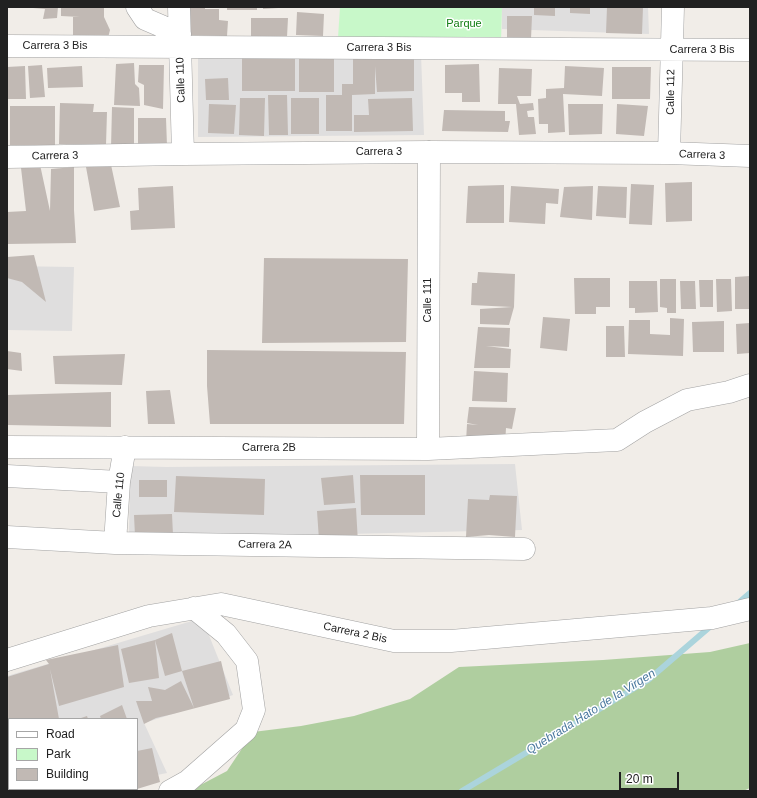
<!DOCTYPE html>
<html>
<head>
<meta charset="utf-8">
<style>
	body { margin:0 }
	#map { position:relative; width:757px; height:798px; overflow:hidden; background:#f1ede8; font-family:Helvetica,sans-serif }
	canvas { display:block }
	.frame { position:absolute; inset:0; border:8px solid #212121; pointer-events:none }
	.legend { position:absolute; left:8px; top:718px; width:130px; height:72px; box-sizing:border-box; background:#fff; border:1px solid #a6a6a6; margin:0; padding:5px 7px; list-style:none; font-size:12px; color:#212121 }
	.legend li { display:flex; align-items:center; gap:8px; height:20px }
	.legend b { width:20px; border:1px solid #a6a6a6 }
	.scale { position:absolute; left:619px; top:772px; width:60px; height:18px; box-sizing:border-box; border:2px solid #212121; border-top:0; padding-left:5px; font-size:12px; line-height:14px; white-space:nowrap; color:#212121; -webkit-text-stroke:3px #fff; paint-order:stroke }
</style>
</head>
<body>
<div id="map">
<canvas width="757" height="798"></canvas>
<div class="frame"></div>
<ul class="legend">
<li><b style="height:5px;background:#fff"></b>Road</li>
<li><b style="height:11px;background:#c8f8c9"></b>Park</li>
<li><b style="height:11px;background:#c1b9b4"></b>Building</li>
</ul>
<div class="scale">20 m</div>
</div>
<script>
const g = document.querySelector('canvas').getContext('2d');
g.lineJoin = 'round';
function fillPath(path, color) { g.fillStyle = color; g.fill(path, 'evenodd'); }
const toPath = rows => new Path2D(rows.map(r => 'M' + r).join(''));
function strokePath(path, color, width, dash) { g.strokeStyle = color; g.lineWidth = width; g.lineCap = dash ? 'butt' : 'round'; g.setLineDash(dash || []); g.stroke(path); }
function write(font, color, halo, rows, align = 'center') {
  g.font = font + ' Helvetica,sans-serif'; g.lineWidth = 3; g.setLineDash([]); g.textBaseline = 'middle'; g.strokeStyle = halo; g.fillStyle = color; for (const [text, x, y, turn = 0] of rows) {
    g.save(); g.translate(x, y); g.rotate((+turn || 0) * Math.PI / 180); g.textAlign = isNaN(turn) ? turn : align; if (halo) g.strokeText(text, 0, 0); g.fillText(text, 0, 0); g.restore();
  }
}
const residential = toPath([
	[502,7,648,7,649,34,502,29],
	[421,54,424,135,198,137,198,56],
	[7,266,74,267,72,331,7,330],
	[515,464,522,530,129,539,130,466,166,467],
	[202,618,233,695,144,723,167,773,137,779,137,719,9,719,9,789,88,789,78,791,7,791,7,676]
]);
const forest = toPath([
	[750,643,750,788,743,791,189,791,227,771,253,732,301,726,354,716,410,699,459,667,603,660,710,652]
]);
const park = toPath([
	[340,7,502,7,501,42,338,38]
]);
const stream = toPath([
	[736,605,750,593],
	[462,791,648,680,712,625]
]);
const building = toPath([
	[33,7,58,7,57,18,43,19,45,9,33,8],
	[61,7,104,7,104,17,110,30,108,38,73,38,73,17,80,17,61,16],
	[187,7,205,7,205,9,219,9,219,20,228,21,227,36,187,35],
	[227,7,257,7,257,10,227,10],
	[263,7,278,7,278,8,263,9],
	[534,7,555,7,555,16,534,15],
	[570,7,590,7,590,14,570,13],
	[607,7,643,7,642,34,606,33],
	[297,12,324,14,323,36,296,35],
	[507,16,532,16,531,39,507,38],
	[251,18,288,18,287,37,251,37],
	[299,54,334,54,334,92,299,92],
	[414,55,414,91,377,92,375,66,375,94,352,95,352,131,326,131,326,95,342,95,342,84,353,84,353,58],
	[242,56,295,56,295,91,242,91],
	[134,63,135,84,139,88,140,106,114,105,116,64],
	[479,64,480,102,462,102,462,93,445,93,445,65],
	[42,65,45,97,30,98,28,66],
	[139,65,164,65,163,109,144,105,144,85,138,82],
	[25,66,26,99,7,99,7,67],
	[82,66,83,87,48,88,47,68],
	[565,66,604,68,602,96,563,94,565,132,548,133,548,124,539,124,538,99,546,98,546,89,564,88],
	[612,67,651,67,650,99,612,99],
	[499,68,532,69,531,96,517,96,520,104,533,103,534,110,527,111,528,117,534,117,536,134,519,135,516,104,498,104],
	[228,78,229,100,206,100,205,79],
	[268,95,287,95,288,135,269,135],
	[240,98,265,98,264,136,239,135],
	[291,98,319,98,319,134,291,134],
	[412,98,413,131,354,132,354,115,369,115,368,99],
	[60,103,94,104,93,112,107,112,106,145,59,144],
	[209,104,236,105,234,134,208,133],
	[568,104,603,104,602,134,569,135],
	[617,104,648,106,644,136,616,134],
	[10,106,55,106,55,145,10,145],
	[112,107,134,108,134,149,111,148],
	[444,110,505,111,505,121,510,121,508,132,442,131],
	[138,118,166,118,167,146,138,147],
	[39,160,50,211,51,169,74,167,74,210,76,243,7,244,7,212,26,211,21,168],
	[110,160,120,207,94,211,86,167],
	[692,182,692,221,666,222,665,183],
	[631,184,654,185,652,225,629,224],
	[504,185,504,223,466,223,468,186],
	[173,186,175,228,131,230,130,211,139,210,138,188],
	[511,186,559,189,558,204,546,203,545,224,509,222],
	[593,186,592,220,560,217,564,187],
	[598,186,627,187,626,218,596,216],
	[34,255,46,302,22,282,7,278,7,257],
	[264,258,408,259,406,342,262,343],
	[478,272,515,274,514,307,509,325,480,324,480,309,512,307,471,305,472,283,477,283],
	[750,276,750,309,735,309,735,277],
	[574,278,610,278,610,307,596,307,596,314,575,314],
	[660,279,676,279,676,313,667,313,667,308,660,307],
	[716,279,731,279,732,311,717,312],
	[699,280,713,280,713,307,700,307],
	[629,281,657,281,658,312,635,313,635,308,629,308],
	[680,281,695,281,696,309,681,309],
	[543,317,570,319,567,351,540,348],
	[670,318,684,319,683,356,628,354,629,320,650,320,650,334,670,335],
	[724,321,724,352,693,352,692,322],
	[750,323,750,353,737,354,736,324],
	[606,326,624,326,625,357,606,357],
	[478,327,510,328,509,347,486,346,511,349,510,368,474,368],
	[207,350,406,352,404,424,210,424,207,386],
	[7,351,21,353,22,371,7,369],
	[125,354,122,385,55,384,53,356],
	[474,371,508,373,507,402,472,401],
	[170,390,175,424,148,424,146,391],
	[111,392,111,427,7,425,7,395],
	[469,407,516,408,512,429,506,428,505,445,466,442,467,424,478,425,467,423],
	[353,475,355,503,324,505,321,478],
	[360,475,425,475,425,515,361,515],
	[176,476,265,479,264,515,174,512],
	[139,480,167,480,167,497,139,497],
	[490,495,517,496,515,537,489,535,466,537,468,499,489,500],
	[356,508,358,543,319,540,317,511],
	[172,514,173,535,135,536,134,515],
	[172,633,182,671,165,676,155,640],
	[155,640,159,678,129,683,121,649],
	[118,645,124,687,59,706,50,669,59,719,9,719,9,730,7,724,7,677,49,664,46,660],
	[221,661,230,699,173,714,156,718,144,724,136,701,152,701,148,687,165,690,181,681,194,708,182,671],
	[122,705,127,719,101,719,100,716],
	[87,716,88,719,78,719],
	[7,741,9,741,9,769,7,770],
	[152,748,160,782,137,789,137,751],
	[60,789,77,789,77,791,60,791],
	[122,789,137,789,133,791,122,791]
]);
const street = toPath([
	[137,7,145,19,180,34],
	[179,7,183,154],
	[7,46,750,50],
	[669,153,673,7],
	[7,157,183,154,429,152,669,153,750,156],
	[7,447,428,449,617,440,645,422,687,400,729,392,750,385],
	[428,449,429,152],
	[7,476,119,482],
	[7,537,115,543,524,549],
	[115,543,119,482,125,447],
	[7,660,149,616,221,604,394,641,451,641,712,618,750,609],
	[170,791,188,781,246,730,254,710,247,661,226,634,194,608]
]);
const parkNames = [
	["Parque",464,24]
];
const streetNames = [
	["Carrera 3 Bis",55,46],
	["Carrera 3 Bis",379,48],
	["Carrera 3 Bis",702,50],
	["Calle 110",181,80,-92],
	["Calle 112",671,92,-89],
	["Carrera 3",379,152],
	["Carrera 3",702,155,2],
	["Carrera 3",55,156,-1],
	["Calle 111",428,300,-90],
	["Carrera 2B",269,448],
	["Calle 110",119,495,-84],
	["Carrera 2A",265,545,1],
	["Carrera 2 Bis",355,633,12]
];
const waterNames = [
	["Quebrada Hato de la Virgen",591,712,-32]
];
fillPath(residential, '#dfdede');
fillPath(forest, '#afce9f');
fillPath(park, '#c8f8c9');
strokePath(stream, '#abd4dc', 6);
fillPath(building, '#c1b9b4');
strokePath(street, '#a2a2a2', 23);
strokePath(street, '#fff', 22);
write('11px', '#117d13', '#fff', parkNames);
write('11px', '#212121', '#fff', streetNames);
write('italic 12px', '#4a789e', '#fff', waterNames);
</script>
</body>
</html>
